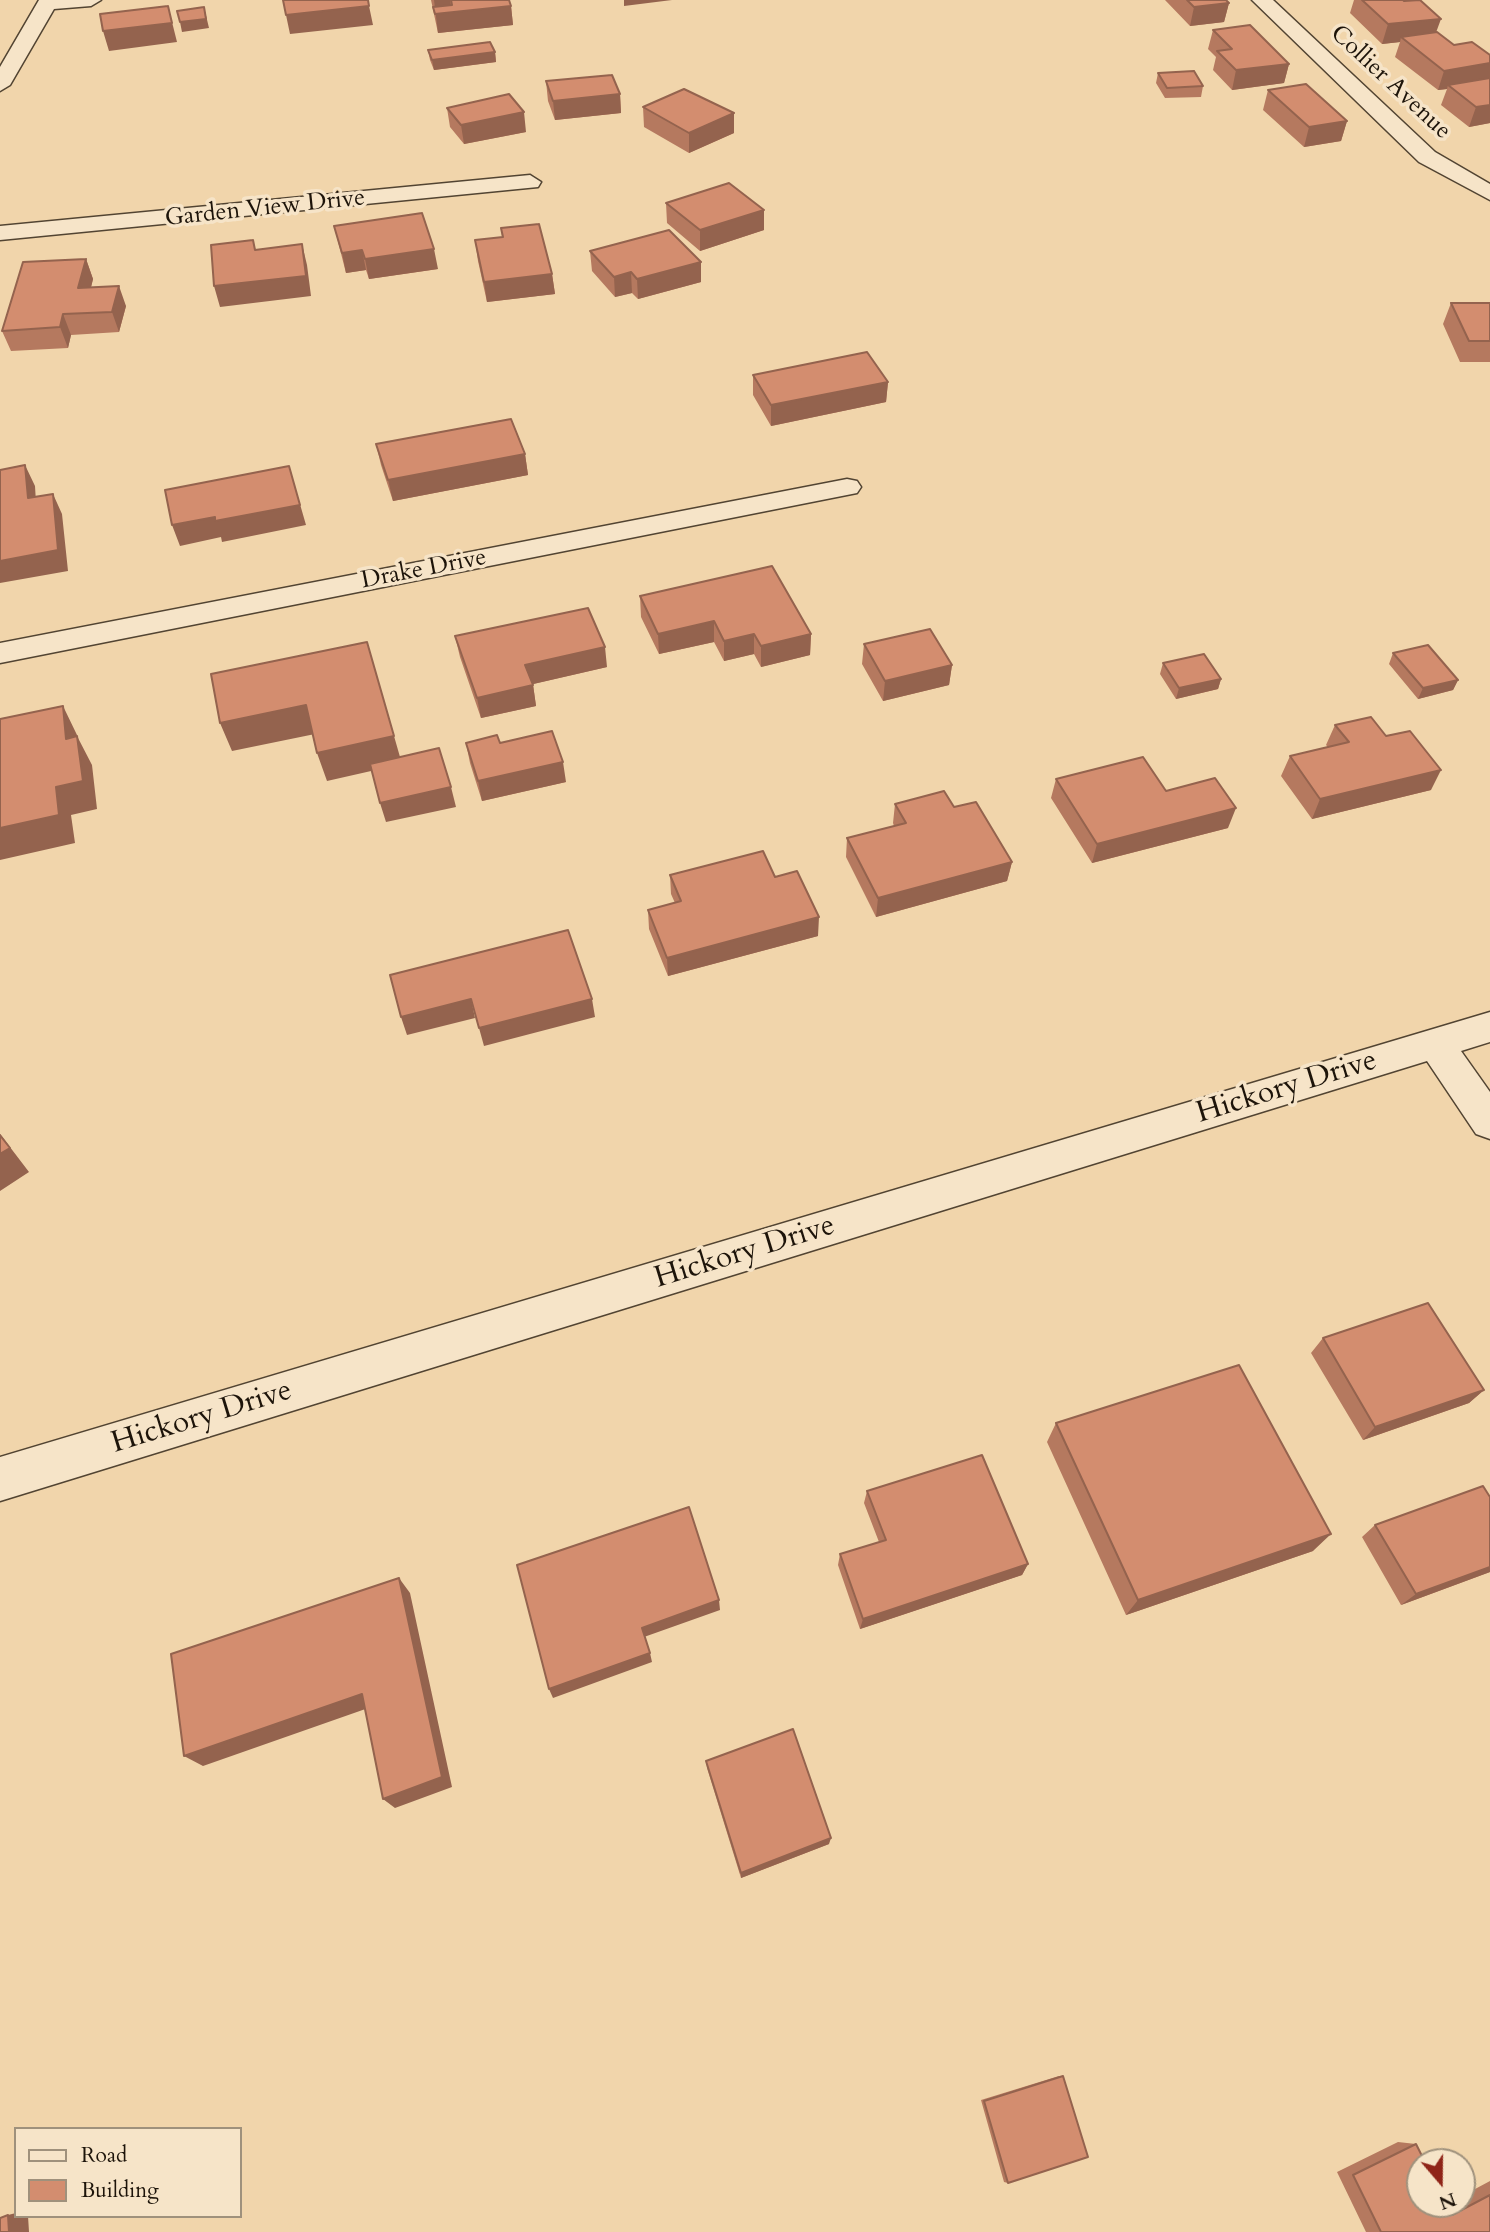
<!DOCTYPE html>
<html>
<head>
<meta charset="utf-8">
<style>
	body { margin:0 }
	#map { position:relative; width:1490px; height:2232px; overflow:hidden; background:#f1d5ab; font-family:Cardo,serif }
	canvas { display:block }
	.legend { position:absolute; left:14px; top:2127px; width:228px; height:91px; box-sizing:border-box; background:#f6e4c8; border:2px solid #9f917c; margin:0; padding:9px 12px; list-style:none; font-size:21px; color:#1d140a }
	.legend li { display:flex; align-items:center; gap:14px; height:35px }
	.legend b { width:35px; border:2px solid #9f917c }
	.north { position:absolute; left:1406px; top:2148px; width:70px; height:70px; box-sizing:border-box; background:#f6e4c8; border:2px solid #9f917c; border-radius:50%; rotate:160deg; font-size:19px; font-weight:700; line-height:28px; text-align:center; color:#1d140a }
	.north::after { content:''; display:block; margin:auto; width:24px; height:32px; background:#8f2418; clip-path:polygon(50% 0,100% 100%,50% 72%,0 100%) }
</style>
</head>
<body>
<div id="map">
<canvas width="1490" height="2232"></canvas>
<ul class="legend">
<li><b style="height:9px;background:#f6e4c8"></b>Road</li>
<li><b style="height:19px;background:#d38d6f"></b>Building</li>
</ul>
<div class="north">N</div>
</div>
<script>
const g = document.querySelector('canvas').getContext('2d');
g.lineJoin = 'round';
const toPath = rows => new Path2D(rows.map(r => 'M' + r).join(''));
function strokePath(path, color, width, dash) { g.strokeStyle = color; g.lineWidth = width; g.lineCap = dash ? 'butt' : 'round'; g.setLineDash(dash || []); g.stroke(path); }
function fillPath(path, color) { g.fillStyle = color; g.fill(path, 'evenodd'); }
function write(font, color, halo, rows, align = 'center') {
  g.font = font + ' Cardo,serif'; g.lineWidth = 7; g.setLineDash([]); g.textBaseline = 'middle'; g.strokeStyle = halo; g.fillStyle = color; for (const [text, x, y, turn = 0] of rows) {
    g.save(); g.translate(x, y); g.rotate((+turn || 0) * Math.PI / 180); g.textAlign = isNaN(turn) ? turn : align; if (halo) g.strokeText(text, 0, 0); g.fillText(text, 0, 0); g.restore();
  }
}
const minor = toPath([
	[39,0,101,0,91,6,54,9,10,85,0,91,0,67,39,0],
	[1252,0,1273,0,1435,152,1490,184,1490,200,1419,162,1252,0],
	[530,175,541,182,538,187,0,240,0,226,530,175],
	[847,479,857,481,861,487,857,493,0,663,0,643,847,479],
	[1490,1012,1490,1042,1461,1051,1490,1092,1490,1139,1476,1134,1427,1061,0,1501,0,1457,1490,1012]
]);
const wall = toPath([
	[431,0,509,0,511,6,513,25,438,33],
	[1165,0,1226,0,1229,3,1224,22,1190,26],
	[1354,0,1403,0,1437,32,1454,45,1490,55,1490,123,1469,127,1441,105,1447,89,1438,90,1395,57,1400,42,1382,44,1350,13],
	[1213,30,1289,64,1284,83,1232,90,1213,70,1216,57,1208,49],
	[428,50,495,52,496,62,434,70,430,60],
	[1158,73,1203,86,1201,97,1165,98,1156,83],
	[546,81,620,94,621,113,555,120,548,101],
	[1268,90,1347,121,1341,141,1304,147,1263,110],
	[643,107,734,113,734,133,689,153,644,127],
	[447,108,526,132,464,144,450,127],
	[666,203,764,230,700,251,667,223],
	[334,226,438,269,369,279,366,270,346,273],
	[501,228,552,274,555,294,487,302,478,261,475,240,502,237],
	[590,251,701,262,701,282,638,299,632,293,615,297,592,271],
	[86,259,93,279,91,287,126,306,119,332,71,335,68,348,11,351,2,331],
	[1451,303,1490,303,1490,362,1460,362,1443,324],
	[753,375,888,382,886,402,771,426,753,395],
	[376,444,525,454,528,475,393,501,381,465],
	[640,596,811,634,810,655,761,667,754,654,724,661,714,642,659,654,641,617],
	[455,636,607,667,533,684,536,706,481,718,460,657],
	[864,644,952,665,949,685,883,701,862,664],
	[1393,653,1458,680,1453,690,1418,699,1389,664],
	[1163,663,1221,679,1218,689,1176,699,1160,674],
	[1335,725,1431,790,1312,819,1281,776,1290,756,1328,747,1326,745],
	[466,743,500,743,566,782,482,801,470,763],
	[1056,779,1166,791,1228,828,1092,863,1051,798],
	[895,804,1012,862,1007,881,876,917,846,857,847,838,894,826,893,823],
	[670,875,775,877,818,936,668,976,649,929,648,910,675,903,671,894],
	[1323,1338,1484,1390,1469,1403,1363,1440,1311,1353],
	[1056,1423,1313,1551,1126,1615,1047,1442],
	[867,1491,1028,1564,1022,1575,860,1629,838,1565,840,1554,879,1542,864,1503],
	[1490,1497,1490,1572,1401,1605,1362,1537,1375,1525],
	[706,1761,829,1844,741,1878,707,1768],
	[1059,2076,1063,2076,1008,2183,1004,2182,981,2100],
	[1398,2142,1416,2144,1420,2204,1462,2204,1462,2196,1490,2181,1490,2232,1366,2232,1337,2172]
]);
const shadedWall = toPath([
	[434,0,450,0,452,12,511,6,513,25,438,33],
	[624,0,672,0,624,6],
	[1229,3,1224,22,1190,26,1194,7],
	[168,6,177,42,109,51,103,31],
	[369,6,373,25,290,34,286,15],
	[204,7,209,28,182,32,180,22],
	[1441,19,1434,38,1401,37,1400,42,1382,44,1388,24],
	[495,52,496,62,434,70,432,60],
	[1490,63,1490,82,1448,85,1447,89,1438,90,1444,71],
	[1289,64,1284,83,1232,90,1236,70],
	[620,94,621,113,555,120,553,101],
	[1490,105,1490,123,1469,127,1476,107],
	[524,112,526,132,464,144,461,125],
	[734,113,734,133,689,153,689,133],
	[1347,121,1341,141,1304,147,1309,127],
	[764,210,764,230,700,251,700,230],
	[302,244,307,265,311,296,220,307,214,286],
	[434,249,438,269,369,279,365,259],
	[362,250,366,270,346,273,342,253],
	[86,259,93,279,86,308,78,288],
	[701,262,701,282,638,299,637,279],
	[631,272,632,293,615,297,614,277],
	[552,274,555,294,487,302,484,282],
	[119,286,126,306,119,332,112,312],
	[63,314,71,335,68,348,60,327],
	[888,382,886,402,771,426,771,405],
	[525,454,528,475,393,501,388,480],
	[25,465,35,486,37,519,28,498],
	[289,466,306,525,222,542,221,537,180,546,172,525],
	[53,494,62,514,68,571,0,583,0,561],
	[714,621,714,642,659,654,658,634],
	[754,634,754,654,724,661,724,641],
	[811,634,810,655,761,667,761,646],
	[605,647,607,667,529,685,525,665],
	[952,665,949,685,883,701,885,681],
	[1221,679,1218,689,1176,699,1179,688],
	[1458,680,1453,690,1418,699,1423,688],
	[533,685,536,706,481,718,477,698],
	[306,705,315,734,232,751,220,723],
	[63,706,77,735,80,768,66,739],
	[77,736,92,765,97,809,71,815,75,843,0,860,0,828,56,787],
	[394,736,402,764,327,781,317,753],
	[563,762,566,782,482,801,478,781],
	[1441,770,1431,790,1312,819,1320,799],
	[451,787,456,807,386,822,380,803],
	[1236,808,1228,828,1092,863,1097,844],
	[1012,862,1007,881,876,917,878,898],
	[819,917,818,936,668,976,667,958],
	[471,999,475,1018,407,1035,401,1017],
	[592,999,595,1017,484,1046,479,1028],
	[0,1134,29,1172,0,1191],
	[1484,1390,1469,1403,1363,1440,1375,1427],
	[1331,1534,1313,1551,1126,1615,1138,1600],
	[1028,1564,1022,1575,860,1629,863,1619],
	[1490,1567,1490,1572,1401,1605,1416,1594],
	[399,1578,410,1593,452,1787,395,1808,383,1799],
	[719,1600,720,1610,644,1637,642,1628],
	[650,1653,652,1662,553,1698,549,1689],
	[362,1694,374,1706,203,1766,184,1756],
	[831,1838,829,1844,741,1878,741,1873],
	[16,2213,16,2216,28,2216,29,2232,9,2232,8,2215]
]);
const building = toPath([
	[283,0,368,0,369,6,286,15,283,0],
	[451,0,509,0,511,6,435,14,433,7,452,5,451,0],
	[1187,0,1226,0,1229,3,1194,7,1187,0],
	[1362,0,1403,0,1404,1,1420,0,1441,19,1388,24,1362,0],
	[168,6,172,23,103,31,100,14,168,6],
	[204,7,206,19,180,22,177,11,204,7],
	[1250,25,1289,64,1236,70,1217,51,1232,49,1213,30,1250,25],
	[1437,32,1454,45,1472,42,1490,55,1490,63,1444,71,1401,37,1437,32],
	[490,42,495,52,432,60,428,50,490,42],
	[1194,71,1203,86,1167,88,1158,73,1194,71],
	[612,75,620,94,553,101,546,81,612,75],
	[1490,78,1490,105,1476,107,1448,85,1490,78],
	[1306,84,1347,121,1309,127,1268,90,1306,84],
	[684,89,734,113,689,133,643,107,684,89],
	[509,94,524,112,461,125,447,108,509,94],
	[729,183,764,210,700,230,666,203,729,183],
	[422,213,434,249,365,259,362,250,342,253,334,226,422,213],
	[539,224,552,274,484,282,475,240,503,237,501,228,539,224],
	[669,230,701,262,637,279,631,272,614,277,590,251,669,230],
	[253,240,255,250,302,244,306,276,214,286,211,245,253,240],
	[86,259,78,288,119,286,112,312,63,314,60,327,2,331,23,262,86,259],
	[1451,303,1490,303,1490,341,1469,341,1451,303],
	[867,352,888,382,771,405,753,375,867,352],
	[511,419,525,454,388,480,376,444,511,419],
	[25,465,28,498,53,494,58,550,0,561,0,470,25,465],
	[289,466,300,505,215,521,215,517,172,525,165,490,289,466],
	[772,566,811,634,761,646,754,634,724,641,714,621,658,634,640,596,772,566],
	[588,608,605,647,525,665,533,685,477,698,455,636,588,608],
	[930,629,952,665,885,681,864,644,930,629],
	[367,642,394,736,317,753,306,705,220,723,211,674,367,642],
	[1428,645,1458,680,1423,688,1393,653,1428,645],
	[1204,654,1221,679,1179,688,1163,663,1204,654],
	[63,706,66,739,77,736,83,781,56,787,59,815,0,828,0,719,63,706],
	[1371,717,1386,736,1410,731,1441,770,1320,799,1290,756,1349,742,1335,725,1371,717],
	[552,731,563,762,478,781,466,743,497,735,500,743,552,731],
	[439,748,451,787,380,803,370,764,439,748],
	[1143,757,1166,791,1215,778,1236,808,1097,844,1056,779,1143,757],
	[944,791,954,807,976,802,1012,862,878,898,847,838,906,823,895,804,944,791],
	[763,851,775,877,797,871,819,917,667,958,648,910,681,901,670,875,763,851],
	[568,930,592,999,479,1028,471,999,401,1017,390,975,568,930],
	[0,1135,10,1148,0,1154,0,1135],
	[1428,1303,1484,1390,1375,1427,1323,1338,1428,1303],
	[1239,1365,1331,1534,1138,1600,1056,1423,1239,1365],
	[982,1455,1028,1564,863,1619,840,1554,886,1540,867,1491,982,1455],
	[1483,1486,1490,1497,1490,1567,1416,1594,1375,1525,1483,1486],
	[689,1507,719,1600,642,1628,650,1653,549,1689,517,1565,689,1507],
	[399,1578,442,1777,383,1799,362,1694,184,1756,171,1654,399,1578],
	[793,1729,831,1838,741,1873,706,1761,793,1729],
	[1063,2076,1088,2157,1008,2183,984,2101,1063,2076],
	[1416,2144,1425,2162,1420,2162,1420,2204,1447,2204,1452,2215,1490,2195,1490,2232,1381,2232,1353,2175,1416,2144],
	[8,2215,9,2232,0,2232,0,2218,8,2215]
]);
const farStreetnames = [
	["Collier Avenue",1390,83,43],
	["Garden View Drive",265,209,-6],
	["Drake Drive",424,570,-11]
];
const streetNames = [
	["Hickory Drive",1287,1088,-17],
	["Hickory Drive",745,1253,-17],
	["Hickory Drive",202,1418,-17]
];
strokePath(minor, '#524432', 3);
fillPath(minor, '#f6e4c8');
fillPath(wall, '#b5795f');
fillPath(shadedWall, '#94634e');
fillPath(building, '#d38d6f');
strokePath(building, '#94634e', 2);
write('24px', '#1d140a', '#f6e4c8', farStreetnames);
write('30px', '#1d140a', '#f6e4c8', streetNames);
</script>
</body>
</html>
